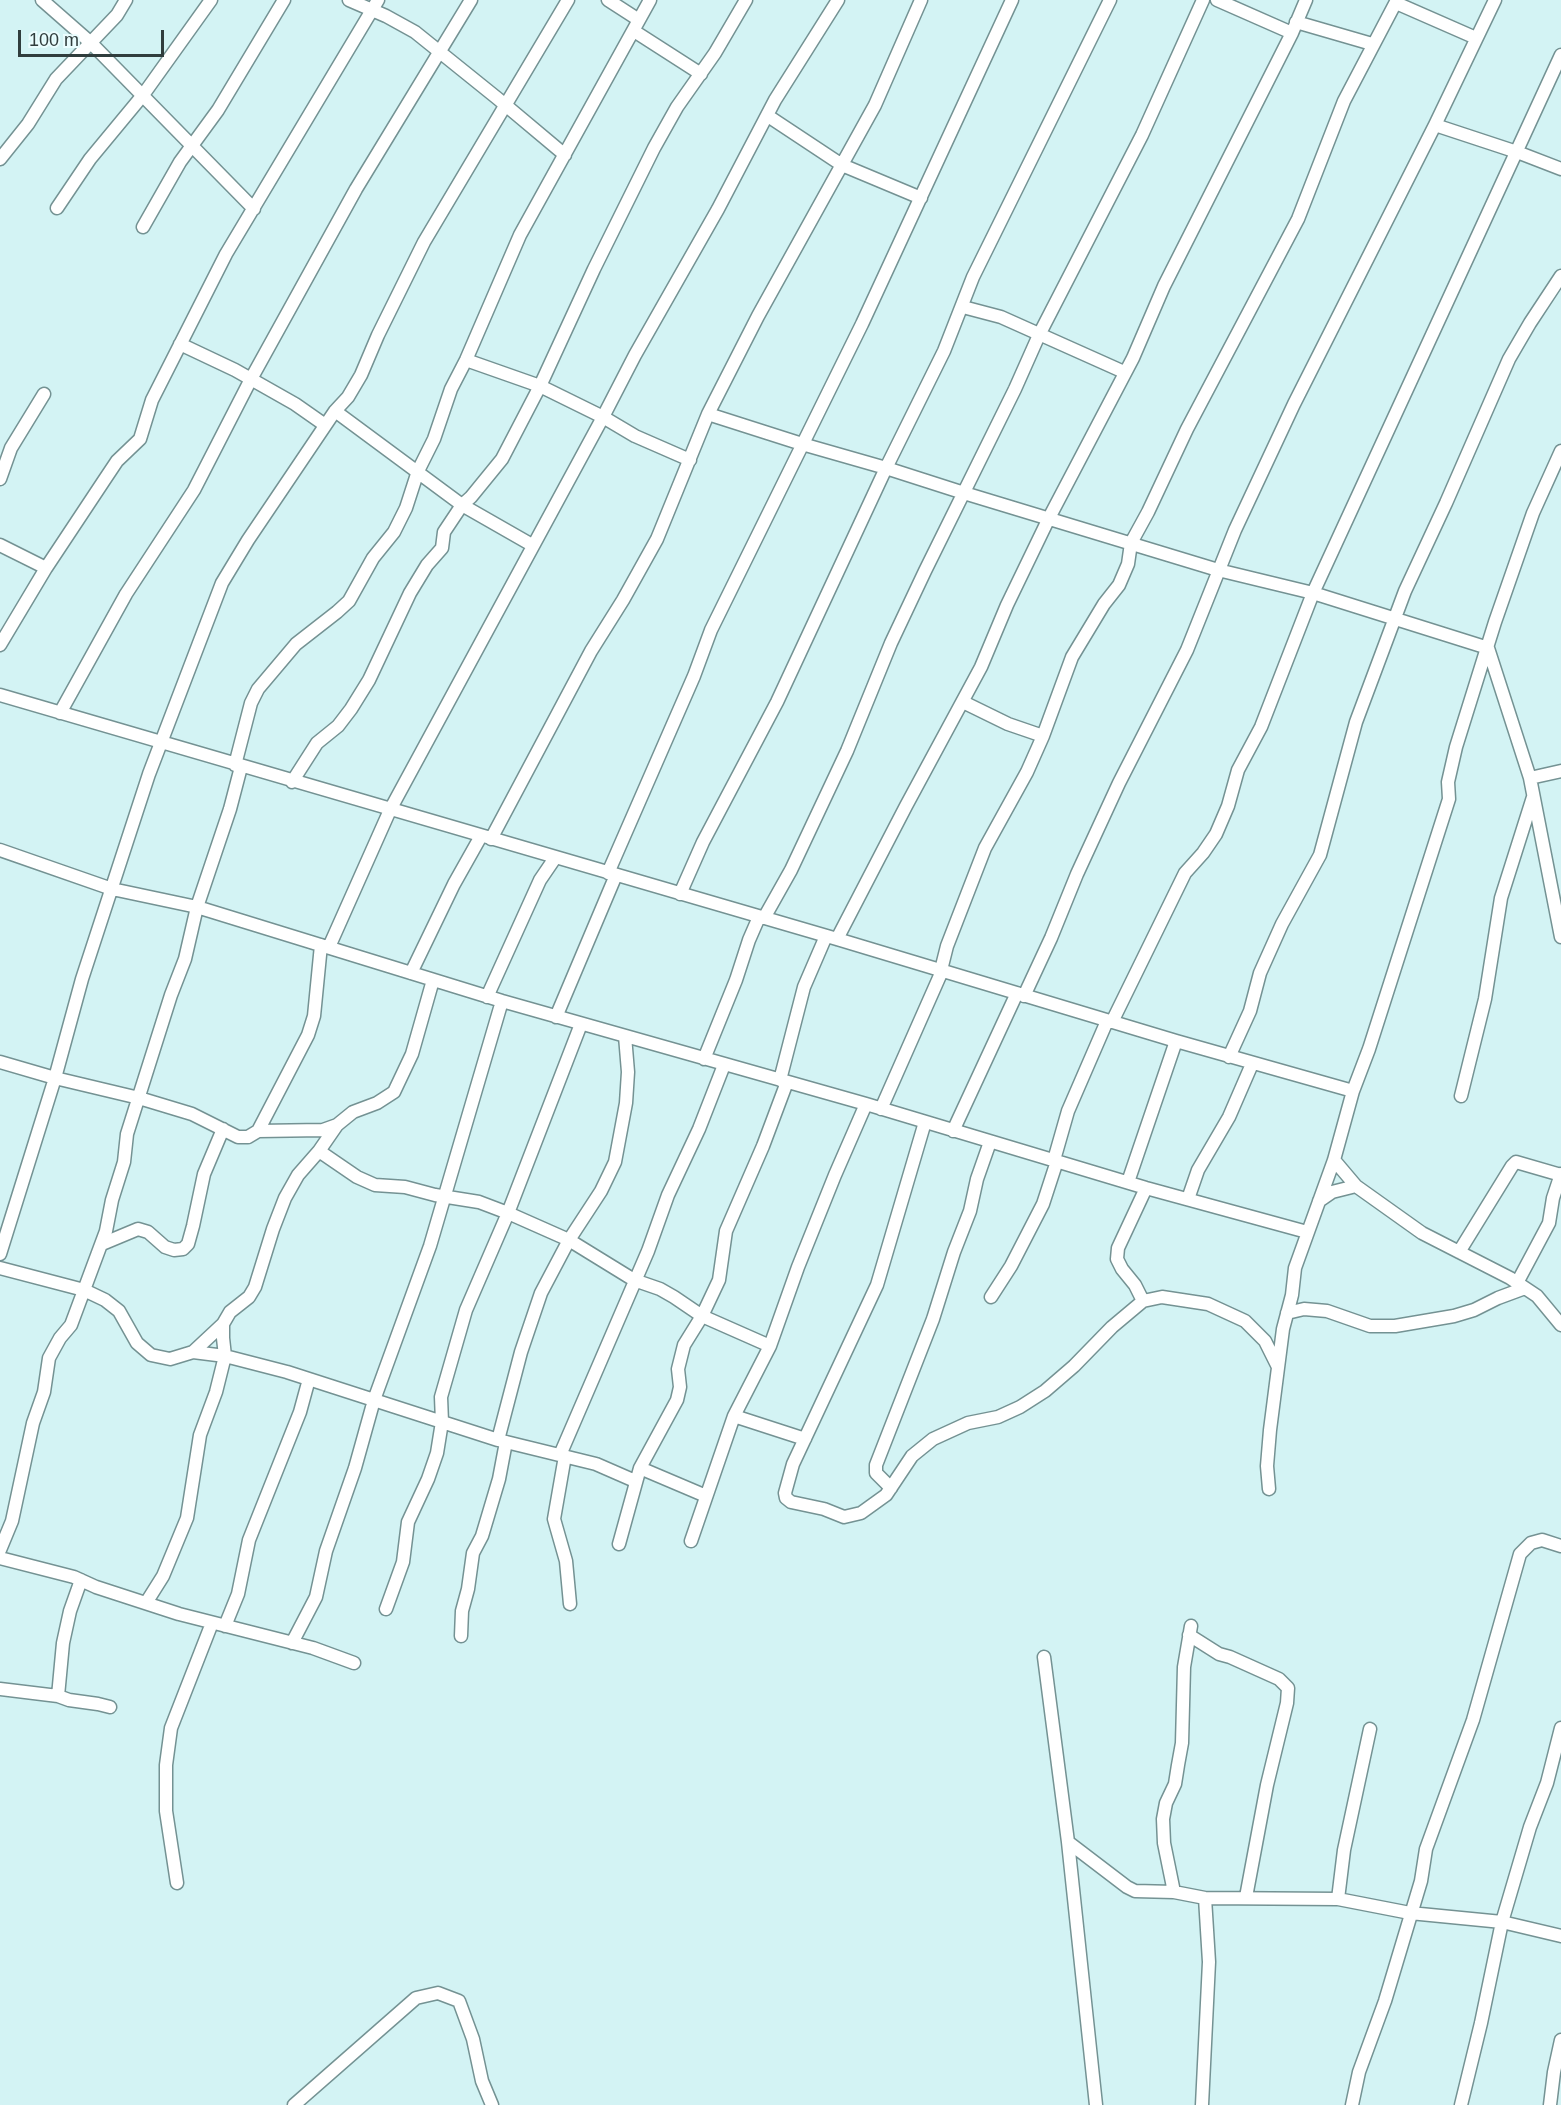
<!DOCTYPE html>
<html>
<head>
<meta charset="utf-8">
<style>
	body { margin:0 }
	#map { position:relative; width:1561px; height:2105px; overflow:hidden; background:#d3f3f4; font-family:Arial,sans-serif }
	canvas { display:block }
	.scale { position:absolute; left:18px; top:30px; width:146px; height:27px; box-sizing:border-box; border:3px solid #303d3d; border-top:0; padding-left:8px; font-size:18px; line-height:21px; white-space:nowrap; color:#303d3d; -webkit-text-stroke:4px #eafdfe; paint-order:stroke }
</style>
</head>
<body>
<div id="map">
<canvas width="1561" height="2105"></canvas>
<div class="scale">100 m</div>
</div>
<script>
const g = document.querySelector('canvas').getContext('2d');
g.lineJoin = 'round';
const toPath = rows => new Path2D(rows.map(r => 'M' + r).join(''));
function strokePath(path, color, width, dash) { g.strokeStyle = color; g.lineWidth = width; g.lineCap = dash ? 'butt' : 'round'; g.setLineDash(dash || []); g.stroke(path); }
const minor = toPath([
	[42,0,91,43,254,209],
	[349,0,386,16,415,32,497,98,565,155],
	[608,0,639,20],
	[1217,0,1292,33],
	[1396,3,1476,38],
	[1296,22,1372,44],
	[634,31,701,74],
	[768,116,842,165,921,198],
	[1435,125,1517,152,1561,169],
	[0,159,28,124,56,79,117,15,126,0],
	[57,208,90,159,143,95,211,0],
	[143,227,180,162,218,110,284,0],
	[963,307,1001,317,1124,372],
	[180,344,235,370,295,404,325,425],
	[466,360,540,386,603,417,635,436,690,460],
	[335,411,462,505,532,545],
	[708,414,758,316,875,105,921,0],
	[0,479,11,448,44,394],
	[0,545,46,568],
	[0,645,46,568,103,482,117,461,140,439,152,400,226,254,378,0],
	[1488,648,1530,778,1561,937],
	[0,695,837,939,1176,1041,1353,1091],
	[963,702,1008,724,1043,736],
	[60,713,126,594,194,490,251,379,356,189,471,0],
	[235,765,251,703,258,689,296,644,337,612,349,601,373,558,394,532,406,508,418,471,434,439,451,389,466,360,520,235,650,0],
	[1530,778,1561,771],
	[292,782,317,743,338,726,351,709,369,680,410,593,427,565,442,548,444,532,462,505,471,497,502,459,540,386,594,269,654,148,677,107,715,53,746,0],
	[491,839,591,651,623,600,657,539,708,414,802,444,886,468,964,493,1218,570,1313,593,1488,648],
	[0,850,112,889,197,907,502,1001,866,1104,1146,1188,1307,1232],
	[608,873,694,676,711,630,862,324,1012,0],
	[680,894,703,842,777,702,886,468,944,351,973,277,1110,0],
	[764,918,791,870,847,751,891,643,925,571,1015,389,1039,335,1142,135,1203,0],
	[837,939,906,806,981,667,1007,605,1049,518,1133,358,1164,286,1292,33,1306,0],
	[329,947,390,810,603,417,635,355,718,209,775,100,838,0],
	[941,970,947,946,985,848,1027,772,1043,736,1072,657,1104,604,1119,585,1128,564,1131,543,1148,512,1187,429,1298,219,1344,101,1397,0],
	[411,973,454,884,481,836],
	[1024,996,1051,938,1077,874,1119,783,1187,650,1235,530,1294,404,1435,125,1495,0],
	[487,997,540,880,555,858],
	[556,1017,616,875],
	[1112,1022,1185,873,1203,853,1216,834,1228,806,1238,770,1261,727,1313,593,1561,55],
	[1229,1057,1250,1011,1260,973,1282,924,1320,855,1356,722,1405,591,1446,503,1509,359,1530,323,1561,276],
	[704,1059,736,980,749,940,759,917],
	[0,1062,55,1078,139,1098,192,1114,238,1137,248,1137,258,1131,323,1130,337,1125,353,1112,377,1103,394,1092,412,1054,433,980],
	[780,1080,804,987,826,936],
	[1461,1096,1485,999,1501,898,1533,797],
	[881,1109,942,971],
	[925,1122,877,1285,793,1464,785,1493,786,1498,791,1502,824,1509,844,1517,861,1513,886,1495,912,1456,933,1439,968,1423,998,1417,1020,1407,1045,1391,1074,1366,1112,1327,1143,1301,1162,1297,1208,1304,1245,1321,1265,1341,1278,1367],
	[258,1131,308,1035,314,1016,321,945],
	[953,1131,1017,993],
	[319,1151,357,1177,375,1185,405,1187,435,1195,479,1202,508,1213,569,1240,634,1280,660,1289,674,1297,702,1316,770,1346],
	[1054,1160,1068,1111,1107,1021],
	[1334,1160,1356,1186,1422,1233,1510,1278,1537,1296,1561,1325],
	[1128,1182,1176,1041],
	[1188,1199,1198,1170,1229,1117,1252,1064],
	[1319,1201,1332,1192,1356,1186],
	[102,1244,138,1229,148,1232,165,1247,174,1250,183,1249,188,1244,193,1226,204,1174,223,1129],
	[1459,1252,1512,1166,1516,1162,1561,1175],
	[0,1254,55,1078,82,979,149,774,222,583,248,540,335,411,348,397,361,375,378,335,424,242,568,0],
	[0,1268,84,1290,105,1300,119,1311,137,1343,151,1355,170,1359,193,1352,223,1324,230,1312,249,1297,255,1287,273,1229,285,1198,298,1175,319,1151,337,1125],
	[1517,1283,1549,1223,1553,1198,1561,1174],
	[991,1297,1011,1266,1043,1204,1057,1161],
	[1143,1301,1135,1285,1122,1269,1117,1259,1118,1248,1146,1188],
	[1287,1313,1304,1309,1327,1311,1370,1326,1395,1326,1454,1316,1474,1310,1498,1298,1525,1288],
	[193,1352,225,1356,287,1372,498,1440,596,1464,635,1481],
	[734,1416,805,1439],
	[498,1440,521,1352,541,1293,569,1240,601,1191,615,1162,626,1103,628,1072,625,1036],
	[560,1455,648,1251,668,1195,699,1129,724,1065],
	[565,1456,554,1519,566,1561,570,1604],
	[640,1468,706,1496],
	[891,1488,876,1473,876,1465,933,1319,954,1252,970,1211,977,1179,990,1142],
	[1269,1489,1267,1466,1270,1430,1283,1329,1292,1295,1295,1268,1334,1160,1353,1091,1369,1049,1449,799,1448,782,1456,747,1495,622,1533,513,1561,451],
	[691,1541,734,1416,770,1346,798,1267,835,1175,866,1104],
	[619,1544,640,1468,677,1400,680,1387,678,1369,684,1345,702,1316,719,1280,726,1231,763,1146,787,1082],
	[0,1550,12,1521,33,1423,44,1392,49,1358,60,1338,71,1325,106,1231,112,1200,124,1162,127,1134,171,995,185,959,197,907,230,809,241,767],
	[0,1558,74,1577,96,1587,179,1614,313,1648,354,1663],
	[146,1603,163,1576,187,1518,200,1435,216,1392,225,1356,223,1338,223,1324],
	[386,1609,403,1562,408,1522,428,1479,437,1453,442,1422,441,1397,466,1310,508,1213,581,1024],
	[225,1626,238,1594,249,1540,300,1412,309,1379],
	[1189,1635,1219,1654,1230,1657,1279,1679,1288,1688,1287,1703,1267,1785,1246,1897],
	[461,1636,462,1611,468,1589,473,1553,482,1536,499,1479,506,1442],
	[292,1643,316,1597,326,1551,355,1468,374,1400,430,1246,502,1001],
	[1044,1657,1068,1842,1096,2105],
	[0,1689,58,1696,69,1700,98,1704,110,1707],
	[58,1696,63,1643,70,1611,81,1580],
	[1068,1842,1127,1887,1135,1891,1174,1892,1205,1898,1338,1899,1410,1913,1502,1922,1561,1936],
	[177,1883,166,1811,166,1765,171,1728,212,1623],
	[1174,1892,1164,1843,1163,1819,1166,1803,1175,1784,1178,1765,1182,1743,1184,1667,1191,1626],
	[1338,1899,1344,1850,1370,1729],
	[294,2105,416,1998,438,1993,459,2001,473,2039,482,2081,492,2105],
	[1202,2105,1209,1962,1205,1898],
	[1352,2105,1359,2072,1385,2001,1421,1881,1426,1849,1473,1720,1520,1554,1531,1543,1542,1540,1561,1546],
	[1461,2105,1481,2023,1502,1922,1530,1827,1547,1783,1561,1728],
	[1550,2105,1554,2072,1561,2040]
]);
strokePath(minor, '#749293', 15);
strokePath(minor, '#fff', 12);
</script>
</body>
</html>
